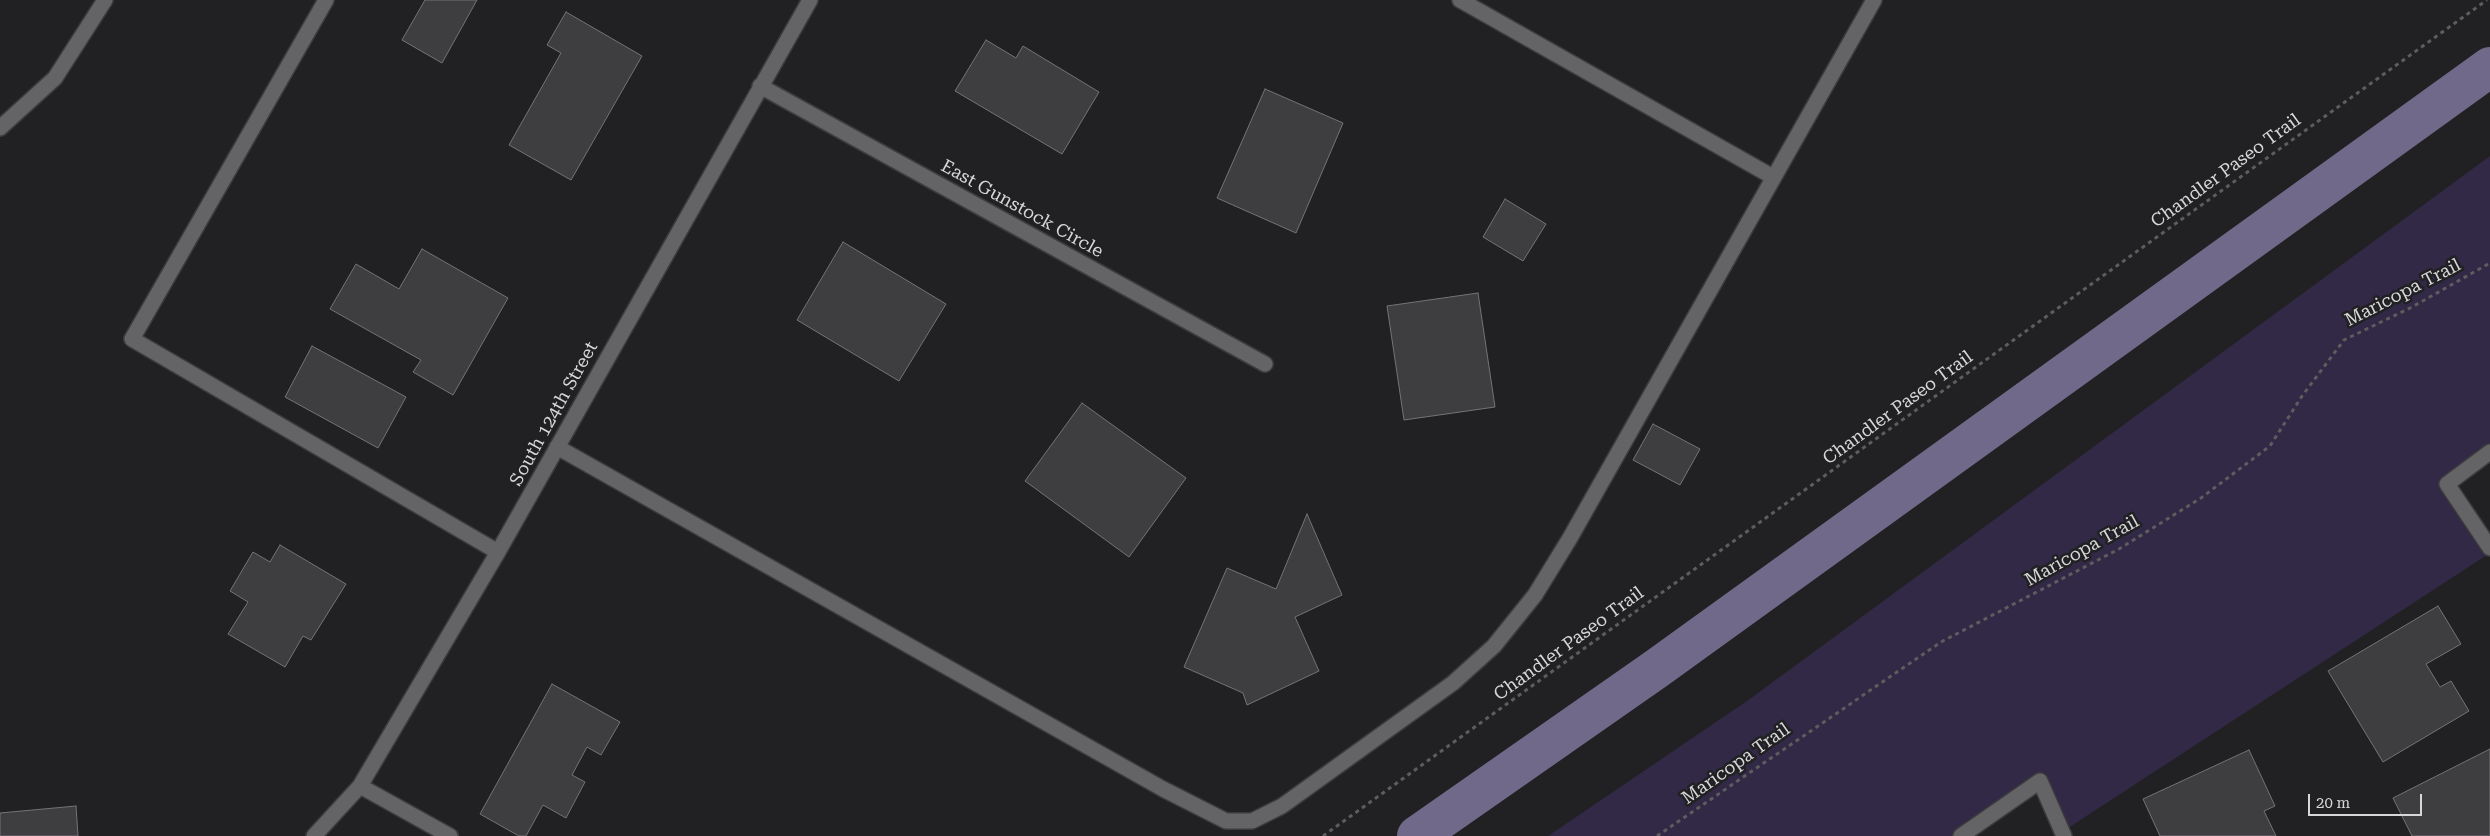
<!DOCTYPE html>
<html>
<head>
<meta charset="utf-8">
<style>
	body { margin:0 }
	#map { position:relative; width:2490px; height:836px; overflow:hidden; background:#212123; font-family:"Roboto Serif",serif }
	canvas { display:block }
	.scale { position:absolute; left:2308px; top:794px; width:114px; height:22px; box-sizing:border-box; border:2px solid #d7d7d9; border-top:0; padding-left:6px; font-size:15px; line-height:18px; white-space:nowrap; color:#d7d7d9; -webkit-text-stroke:4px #212123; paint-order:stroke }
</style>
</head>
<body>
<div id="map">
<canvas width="2490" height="836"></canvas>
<div class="scale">20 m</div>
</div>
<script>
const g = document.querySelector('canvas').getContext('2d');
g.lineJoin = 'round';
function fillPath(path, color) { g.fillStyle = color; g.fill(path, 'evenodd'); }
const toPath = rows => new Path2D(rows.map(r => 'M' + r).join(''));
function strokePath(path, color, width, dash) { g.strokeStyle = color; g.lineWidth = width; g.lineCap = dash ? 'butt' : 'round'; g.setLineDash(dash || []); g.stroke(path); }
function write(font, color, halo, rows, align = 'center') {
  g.font = font + ' "Roboto Serif",serif'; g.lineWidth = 5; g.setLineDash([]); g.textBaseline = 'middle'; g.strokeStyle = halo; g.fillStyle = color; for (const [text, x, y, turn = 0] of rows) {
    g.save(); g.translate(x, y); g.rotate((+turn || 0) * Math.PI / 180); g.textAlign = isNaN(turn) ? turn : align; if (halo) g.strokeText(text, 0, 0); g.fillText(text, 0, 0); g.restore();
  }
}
const green = toPath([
	[2490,156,2490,452,2447,484,2490,553,2062,832,2040,781,1961,836,1548,836,1747,701]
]);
const canal = toPath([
	[1417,836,1656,669,2490,67]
]);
const building = toPath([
	[425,0,477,0,442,63,402,40,425,0],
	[566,12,642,56,571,180,509,145,561,53,547,45,566,12],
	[986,40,1016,58,1023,46,1099,92,1062,154,955,91,986,40],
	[1265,89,1343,123,1296,233,1217,198,1265,89],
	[1505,199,1546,224,1523,261,1483,237,1505,199],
	[843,242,946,304,899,381,797,320,843,242],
	[422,249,508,298,453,395,413,372,421,360,330,309,356,264,399,289,422,249],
	[1478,293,1495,407,1404,420,1387,306,1478,293],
	[312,346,406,397,378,448,285,397,312,346],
	[1082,403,1186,478,1129,557,1025,481,1082,403],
	[1653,424,1700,449,1680,485,1633,460,1653,424],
	[1307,514,1342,595,1295,617,1319,671,1247,705,1243,693,1184,667,1227,568,1276,589,1307,514],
	[280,545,346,584,311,640,303,636,285,667,228,634,248,602,230,591,253,552,270,562,280,545],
	[2438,606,2461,644,2426,664,2440,687,2451,681,2469,711,2383,762,2328,671,2438,606],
	[552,684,620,722,601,755,587,747,572,775,585,782,566,818,543,805,526,836,519,836,480,814,552,684],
	[2490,749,2490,836,2412,836,2393,798,2490,749],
	[2249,750,2275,806,2264,811,2276,836,2160,836,2143,799,2249,750],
	[76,806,78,836,0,836,0,813,76,806]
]);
const path = toPath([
	[1323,836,2487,0],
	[1657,836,1941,642,2119,549,2201,498,2270,446,2302,396,2344,340,2412,307,2490,263]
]);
const minor = toPath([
	[326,0,132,339,498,552],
	[1460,0,1773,177],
	[760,86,1265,364],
	[0,128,55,78,105,0],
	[557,447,1163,789,1226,821,1252,821,1282,806,1453,683,1494,646,1535,595,1570,538,1874,0],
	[2490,452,2447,484,2490,548],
	[360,786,450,836],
	[314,836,360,786,498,552,810,0],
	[1961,836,2040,781,2064,836]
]);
const streetNames = [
	["Chandler Paseo Trail",2226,171,-36],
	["East Gunstock Circle",1022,209,29],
	["Maricopa Trail",2403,293,-27],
	["Chandler Paseo Trail",1898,408,-36],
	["South 124th Street",554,414,-61],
	["Maricopa Trail",2082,551,-29],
	["Chandler Paseo Trail",1569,644,-36],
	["Maricopa Trail",1736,764,-35]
];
fillPath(green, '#312945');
strokePath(canal, '#716989', 40);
fillPath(building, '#3e3d40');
strokePath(building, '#747376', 1);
strokePath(minor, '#3c3b3e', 18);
strokePath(path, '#5d5d5f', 3, [4, 4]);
strokePath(minor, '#646467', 15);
write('18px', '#d7d7d9', '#212123', streetNames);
</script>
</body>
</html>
